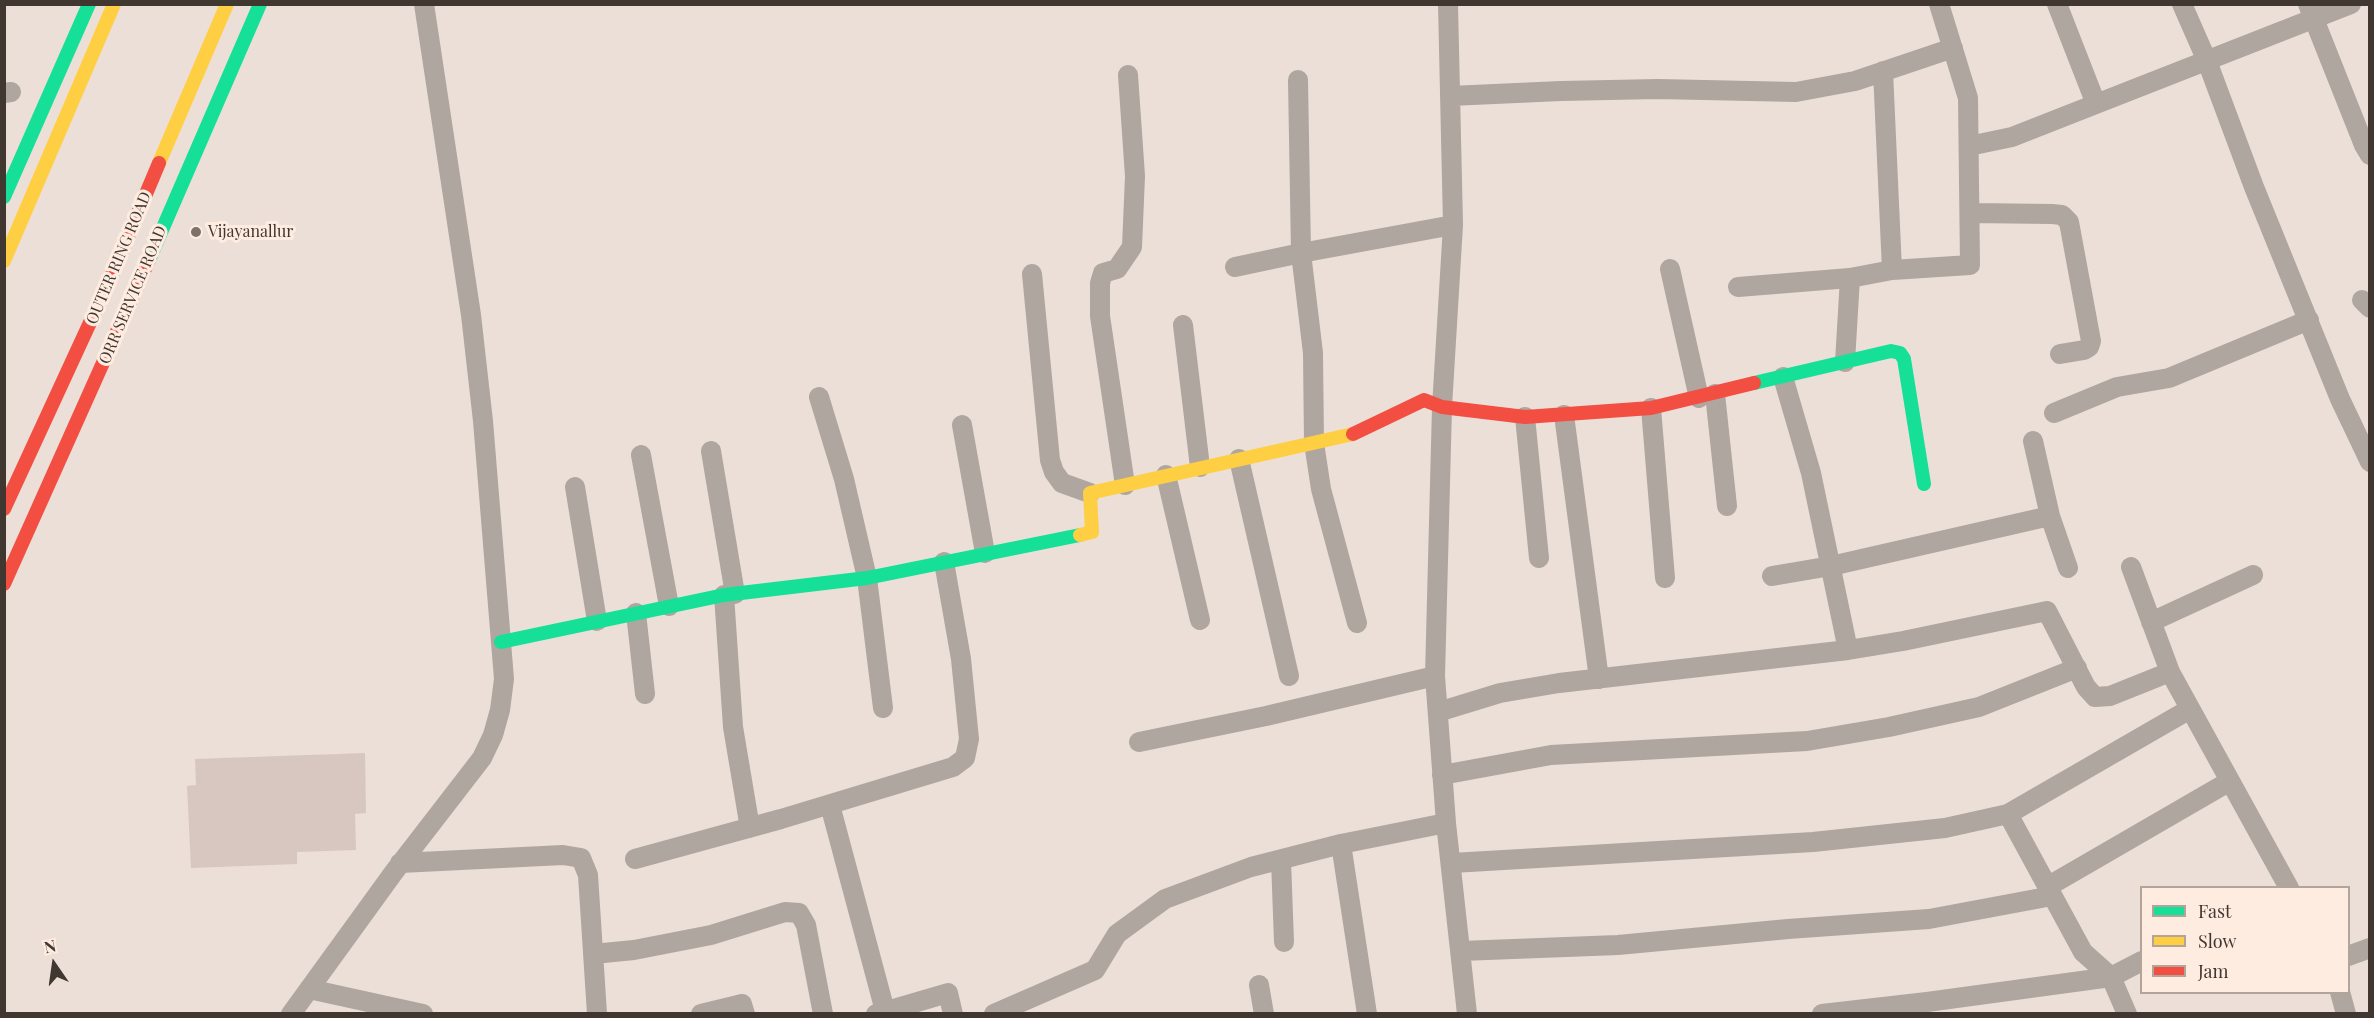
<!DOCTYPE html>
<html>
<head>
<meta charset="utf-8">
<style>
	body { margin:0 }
	#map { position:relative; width:2374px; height:1018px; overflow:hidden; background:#ecdfd7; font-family:"Playfair Display",serif }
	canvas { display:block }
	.frame { position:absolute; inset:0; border:6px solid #403731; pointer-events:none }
	.legend { position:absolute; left:2140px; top:886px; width:210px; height:108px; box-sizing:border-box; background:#ffece0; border:2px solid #b3a49a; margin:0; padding:8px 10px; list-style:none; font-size:18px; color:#403731 }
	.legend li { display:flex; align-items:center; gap:12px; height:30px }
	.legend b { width:30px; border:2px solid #b3a49a }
	.north { position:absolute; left:24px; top:934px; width:60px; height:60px; -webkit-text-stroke:4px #ffece0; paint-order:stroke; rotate:347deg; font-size:16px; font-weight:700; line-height:24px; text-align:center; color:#403731 }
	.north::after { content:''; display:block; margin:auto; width:21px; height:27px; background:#403731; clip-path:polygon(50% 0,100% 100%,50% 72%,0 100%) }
</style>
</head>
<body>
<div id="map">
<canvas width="2374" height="1018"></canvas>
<div class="frame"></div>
<ul class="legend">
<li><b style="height:8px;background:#16e098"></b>Fast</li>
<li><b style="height:8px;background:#ffcf43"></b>Slow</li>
<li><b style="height:8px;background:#f24e42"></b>Jam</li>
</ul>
<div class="north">N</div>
</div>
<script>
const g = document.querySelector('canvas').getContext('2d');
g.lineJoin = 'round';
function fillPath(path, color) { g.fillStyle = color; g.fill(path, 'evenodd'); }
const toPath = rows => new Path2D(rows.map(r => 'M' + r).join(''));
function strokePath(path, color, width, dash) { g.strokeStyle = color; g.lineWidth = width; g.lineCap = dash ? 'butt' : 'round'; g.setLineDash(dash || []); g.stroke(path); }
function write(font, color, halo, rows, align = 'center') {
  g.font = font + ' "Playfair Display",serif'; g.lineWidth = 6; g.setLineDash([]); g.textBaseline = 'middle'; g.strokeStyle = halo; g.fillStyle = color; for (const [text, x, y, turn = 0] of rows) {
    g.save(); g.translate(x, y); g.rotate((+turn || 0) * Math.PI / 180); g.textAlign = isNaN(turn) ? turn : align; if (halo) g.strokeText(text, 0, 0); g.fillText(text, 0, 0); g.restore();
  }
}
const building = toPath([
	[365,753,366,813,355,814,356,850,297,852,297,864,191,868,187,786,196,785,195,759]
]);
const street = toPath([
	[1448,4,1453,225,1442,407,1435,676,1446,823,1467,1014],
	[2182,4,2207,61,2254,187,2340,399,2370,462],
	[2308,4,2364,145,2370,155],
	[1883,71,1892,270],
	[1298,80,1301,253,1313,353,1314,443,1321,489,1357,623],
	[4,93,11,92],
	[1450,96,1561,91,1658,89,1796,92,1855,81,1953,48],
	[2096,104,2351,4],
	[1969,146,2012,137,2096,104,2057,4],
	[1970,213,2052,214,2062,215,2069,222,2091,341,2089,347,2084,350,2060,354],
	[1235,267,1301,253,1453,225],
	[1670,269,1699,398],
	[1032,274,1050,460,1054,472,1062,483,1090,493],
	[1738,287,1850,278,1892,270,1970,265,1968,98,1939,4],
	[2362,300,2370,308],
	[1183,325,1200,467],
	[1845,362,1850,278],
	[1783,377,1811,473,1848,650],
	[1715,394,1727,506],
	[819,397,844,479,867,578,883,708],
	[1651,408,1665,578],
	[2054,413,2117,387,2169,378,2309,320],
	[1564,415,1599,679],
	[1525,417,1539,558],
	[962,425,985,553],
	[711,451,735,594],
	[641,455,669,606],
	[1239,459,1289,676],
	[1166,475,1200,620],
	[1125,485,1100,316,1100,283,1103,273,1117,269,1132,247,1135,176,1128,75],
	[575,487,597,621],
	[2050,516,2068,568],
	[2131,567,2170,672,2289,888],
	[1772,576,1831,566,2050,516,2033,441],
	[724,595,733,727,750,828],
	[636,613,645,694],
	[2151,622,2253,575],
	[1438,712,1500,693,1559,683,1848,650,1903,641,2047,611,2086,687,2095,697,2110,696,2170,672],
	[1139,742,1266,716,1435,676],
	[1442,775,1551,755,1807,741,1889,727,1979,707,2077,668],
	[830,805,885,1011],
	[2008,814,2083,952,2111,977,2127,1014],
	[1341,844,1367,1014],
	[635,859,781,819,953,767,965,758,969,739,961,659,944,562],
	[1281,860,1284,942],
	[400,863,563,855,581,858,588,875,597,1014],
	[1452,863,1813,842,1945,828,2008,814,2190,709],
	[2047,887,2230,781],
	[1461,951,1618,945,1788,929,1929,919,2052,896],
	[593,954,634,950,711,935,785,912,799,913,806,925,823,1014],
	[2348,956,2370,948],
	[1259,985,1264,1014],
	[309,989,423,1014],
	[2340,992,2346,1014],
	[291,1014,394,872,482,758,493,735,500,710,504,679,483,421,471,315,424,4],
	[701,1014,742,1004,745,1014],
	[876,1014,948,993,953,1014],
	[994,1014,1095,970,1117,934,1165,899,1251,867,1341,844,1446,823],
	[1822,1014,1927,1002,2111,977,2142,961]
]);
const fast = toPath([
	[4,197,89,4],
	[149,260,260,4],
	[1754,383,1891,351,1900,353,1904,359,1924,484],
	[501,642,724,595,867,578,1080,535]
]);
const slow = toPath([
	[159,163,227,4],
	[4,261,114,4],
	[1080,535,1092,532,1090,493,1353,434]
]);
const jam = toPath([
	[1353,434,1424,400,1442,407,1525,417,1651,408,1754,383],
	[4,509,111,277,159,163],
	[4,584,149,260]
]);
const markers = [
	[196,232,6,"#7c726b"]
];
const poiNames = [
	["Vijayanallur",208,232]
];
const streetNames = [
	["OUTER RING ROAD",119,258,-67],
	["ORR SERVICE ROAD",133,295,-67]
];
fillPath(building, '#d8c7c0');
strokePath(street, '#afa6a0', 20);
strokePath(fast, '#16e098', 14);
strokePath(slow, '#ffcf43', 14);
strokePath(jam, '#f24e42', 14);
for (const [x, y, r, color] of markers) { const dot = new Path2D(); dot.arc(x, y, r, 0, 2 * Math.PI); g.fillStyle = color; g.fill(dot); strokePath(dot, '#ffece0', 2); }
write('16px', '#403731', '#ffece0', poiNames, 'left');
write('16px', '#403731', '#ffece0', streetNames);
</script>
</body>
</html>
